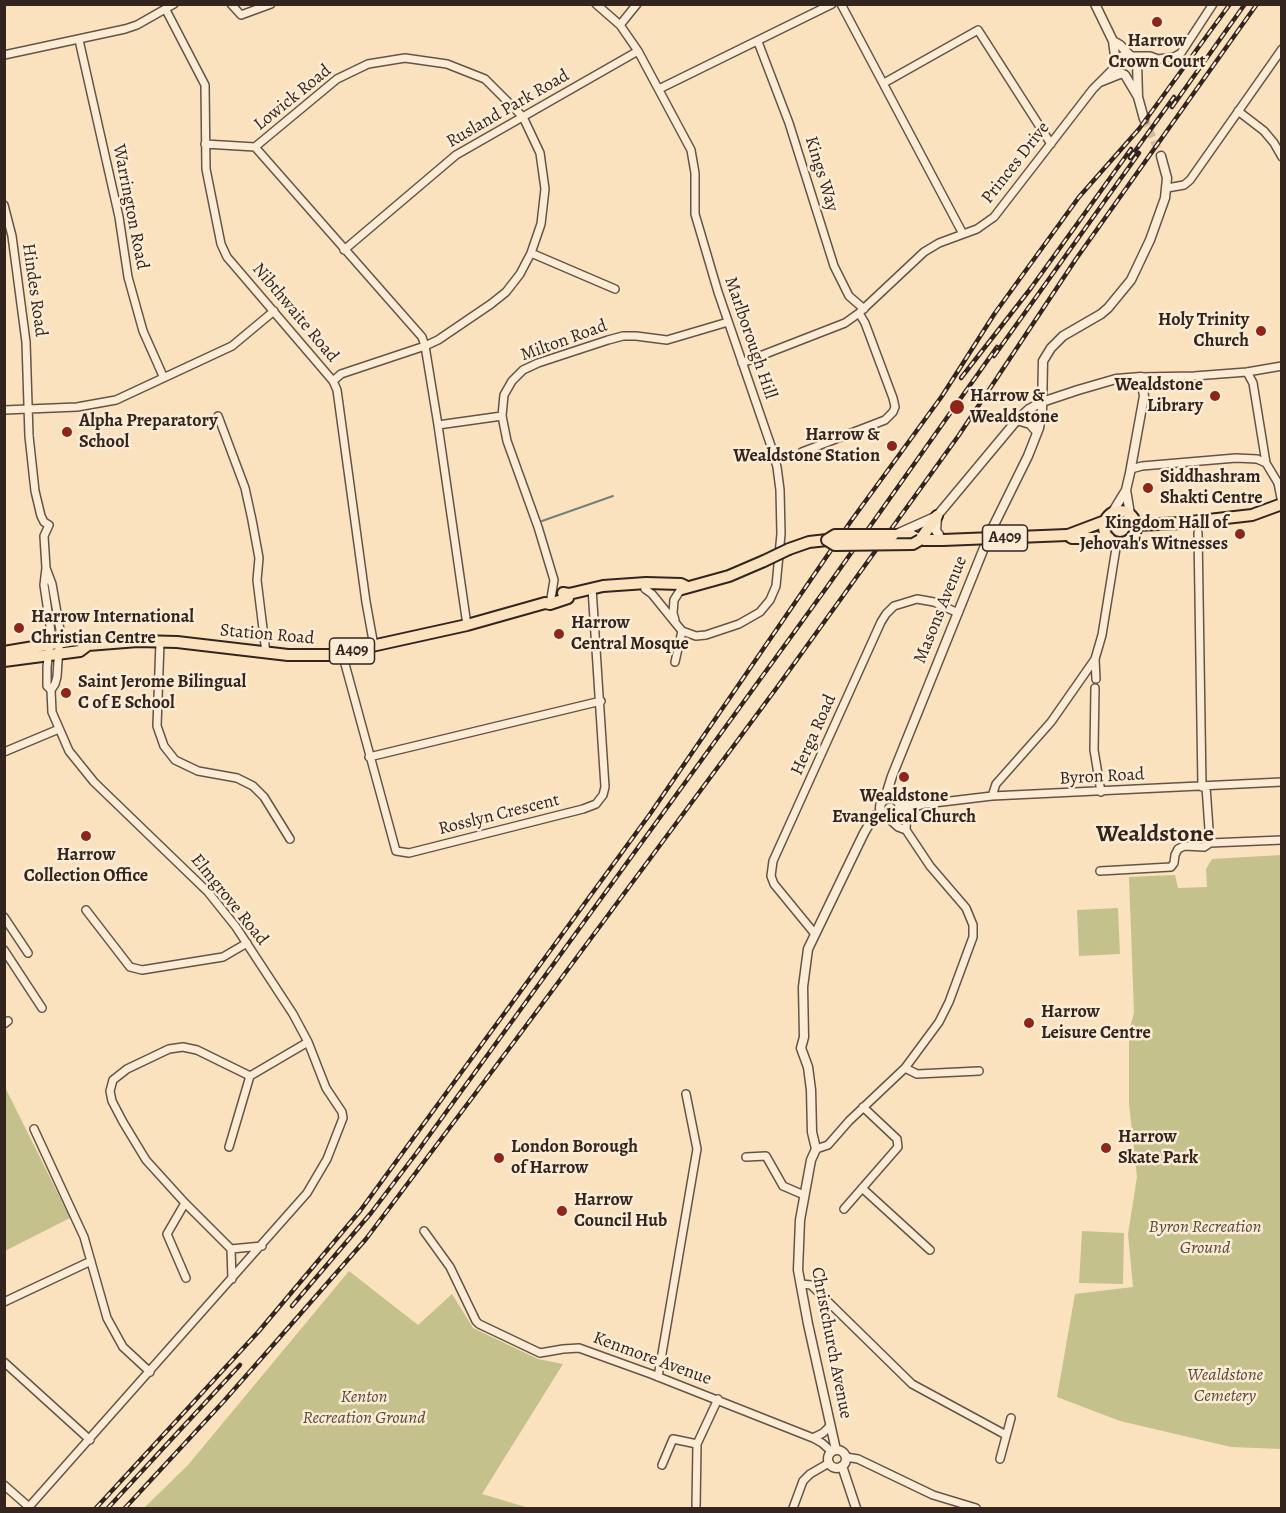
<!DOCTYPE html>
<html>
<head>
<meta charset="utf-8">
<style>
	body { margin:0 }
	#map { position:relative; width:1286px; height:1513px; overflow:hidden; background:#fbe2bf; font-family:Alegreya,serif }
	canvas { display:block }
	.frame { position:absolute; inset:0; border:6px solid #33241e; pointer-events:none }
</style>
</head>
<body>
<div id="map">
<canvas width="1286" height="1513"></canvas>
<div class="frame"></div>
</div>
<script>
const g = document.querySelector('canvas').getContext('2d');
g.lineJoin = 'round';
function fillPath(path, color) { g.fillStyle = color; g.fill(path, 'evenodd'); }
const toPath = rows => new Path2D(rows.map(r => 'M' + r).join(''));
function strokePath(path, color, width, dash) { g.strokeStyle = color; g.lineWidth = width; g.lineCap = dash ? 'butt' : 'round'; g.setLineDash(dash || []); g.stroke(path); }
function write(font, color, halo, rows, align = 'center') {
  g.font = font + ' Alegreya,serif'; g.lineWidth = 5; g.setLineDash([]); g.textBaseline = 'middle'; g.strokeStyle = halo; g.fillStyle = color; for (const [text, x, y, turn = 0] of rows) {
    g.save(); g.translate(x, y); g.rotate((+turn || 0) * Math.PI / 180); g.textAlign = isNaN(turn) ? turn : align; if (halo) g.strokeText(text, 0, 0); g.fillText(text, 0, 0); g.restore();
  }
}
const green = toPath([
	[1281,855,1281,1449,1231,1447,1120,1421,1057,1397,1075,1294,1133,1287,1128,1234,1137,1177,1129,1104,1129,1031,1134,1013,1129,877,1175,875,1178,888,1207,887,1206,869,1212,859],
	[1118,908,1120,954,1079,956,1077,910],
	[5,1089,6,1089,70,1218,5,1251],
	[1082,1231,1124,1233,1123,1284,1079,1283],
	[349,1271,418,1325,452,1294,473,1328,538,1359,563,1364,482,1494,529,1508,144,1508,188,1465]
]);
const stream = toPath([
	[542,521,613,496]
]);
const tertiaryTunnel = toPath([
	[1144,119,1161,156]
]);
const minor = toPath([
	[231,4,241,15,271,4],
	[596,4,620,25,638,51,691,150,695,173,695,214,718,292,771,446,777,467,780,490,781,534,776,586,770,600,760,612,739,624,706,635,696,636,682,631,652,594,645,589],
	[841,4,963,234],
	[166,10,205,85,206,169,221,244,227,257,333,381,337,390,366,602,374,646],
	[620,25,637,4],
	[79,40,119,217,128,277,143,331,163,376],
	[758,42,789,123,834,266,849,296,864,309],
	[4,55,125,29,137,25,174,4],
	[1131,56,1150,56,1158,59],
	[1137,65,1148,63,1158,59,1174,57,1181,53,1213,4],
	[1101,82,1121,74],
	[884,83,978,30,1051,144],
	[659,89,832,4],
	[1238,111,1264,131,1274,143,1282,157],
	[205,144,255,147,337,79,368,64,405,58,447,64,485,79,523,117,540,153,545,189,541,224,531,253,520,274,506,292,491,304,438,340,425,346,341,374,333,381],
	[255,147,422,337,425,346,438,425,467,625],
	[1167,188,1184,185,1190,180,1282,49],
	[4,205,12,236,26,342,29,436,35,491,41,516,44,522,49,525,44,536,46,568,52,584,60,630,57,677,55,684,51,690],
	[344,250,456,155,638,51],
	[531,253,615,289],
	[742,363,845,323,859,313,924,252,939,243,977,229,994,217,1093,89,1116,66],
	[1247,372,1253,383,1266,463,1278,483,1282,503],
	[1141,377,1194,376,1247,372,1282,366],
	[4,410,77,407,116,400,232,346,274,311],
	[218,416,245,488,252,520,259,558,257,580,266,653],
	[438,425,502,416],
	[802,452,885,420,893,412,895,407,893,398,865,323,859,313],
	[1131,469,1142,466,1236,458,1257,459,1266,463],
	[1198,533,1202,787],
	[551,598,554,580,538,527,507,441,502,416,504,395,512,381,523,370,538,363,608,340,623,336,636,336,667,340,728,322],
	[675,620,673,613,674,600,681,589],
	[160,642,157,726,164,746,175,760,198,771,237,778,253,786,264,797,290,839],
	[342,653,396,851,409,853,583,809,596,804,603,795,605,787,592,588],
	[675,662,682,631],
	[1096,679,1095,659,1102,635,1117,542],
	[1095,688,1094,750,1101,792],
	[4,752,59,729],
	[369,757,601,701],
	[1206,787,1210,843],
	[992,796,996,784,1051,722,1095,659],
	[899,803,916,802,925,804],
	[900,811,925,804,992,796,1282,782],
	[889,819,898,827,906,830],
	[1100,871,1171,867,1174,863,1175,855,1178,849,1184,846,1204,847,1210,843,1282,840],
	[86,910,130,967,142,970,223,957,247,943],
	[4,917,28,953],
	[815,934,774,884,771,876,773,861,881,622,886,614,894,606,917,599,934,602,958,613],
	[4,950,42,1008],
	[4,1024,8,1021],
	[905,1068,917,1074,979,1071],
	[34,1129,84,1237,107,1318,123,1347,150,1372],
	[229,1147,250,1076],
	[816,1149,828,1145,849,1121,905,1068,939,1022,949,1002,973,937,973,925,966,908,930,866,906,830,907,809],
	[746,1157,766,1156,783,1186,804,1195],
	[862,1188,930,1250],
	[185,1203,167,1234,186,1278],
	[844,1209,898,1147,897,1139,863,1107],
	[424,1231,450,1267,476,1321,479,1324,540,1353,563,1349,579,1348,651,1374,813,1438,822,1443,832,1452],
	[262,1246,231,1249,185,1203,146,1160,123,1122,112,1101,110,1091,113,1080,127,1069,169,1049,183,1047,197,1050,250,1076,308,1042],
	[231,1249,232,1279],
	[801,1284,811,1285,912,1384,1006,1435],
	[4,1302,91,1261],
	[4,1362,90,1440],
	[658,1377,697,1149,686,1094],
	[813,1438,823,1433,830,1426],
	[846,1457,858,1459,933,1495,976,1508],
	[1000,1459,1011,1418],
	[662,1465,673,1439,697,1444],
	[4,1485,29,1507],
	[28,1508,307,1193,327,1159,343,1118,342,1112,326,1088,308,1042,293,1014,236,927,208,892,94,782,69,751,52,712,51,690,47,686,47,667,51,632,44,585,46,568],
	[696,1508,697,1444,718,1399],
	[793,1508,803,1481,810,1474,829,1463]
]);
const tertiary = toPath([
	[1095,4,1113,41,1116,63],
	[1113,41,1120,45,1137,63,1138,97,1144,119],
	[1128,55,1120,57,1116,66,1119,72,1125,75,1138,97],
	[1017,420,1030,424,1037,432],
	[1126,490,1130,514],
	[937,517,936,531,943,540],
	[899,533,937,516,1017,420,1029,409,1042,402,1078,390,1116,379,1141,377,1144,396,1130,473,1126,490,1112,513],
	'880 808a10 10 0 1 1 20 0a10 10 0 1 1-20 0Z',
	[887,798,887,792,892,776,990,533,1028,456,1039,428,1042,411,1043,361,1051,348,1063,336,1101,314,1108,308,1131,280,1150,240,1165,198,1167,178,1161,156],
	[836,1450,808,1324,798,1270,800,1220,811,1160,816,1149,812,1132,811,1090,808,1067,801,1048,804,1037,803,987,808,949,864,833,874,816,880,813],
	'828 1459a9 9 0 1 1 18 0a9 9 0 1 1-18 0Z',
	[842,1466,856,1508]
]);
const primary = toPath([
	'1104 527a16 16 0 1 1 32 0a16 16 0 1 1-32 0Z',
	[1136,525,1182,523,1252,515,1282,504],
	[893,535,913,536,920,540,943,540],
	[1067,535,1072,538,1109,538],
	[1068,535,1105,521],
	[920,540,937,516],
	[789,549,809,542,827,540],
	[682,589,729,576,764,561],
	[563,593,569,594,603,586,646,583,681,584,687,587],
	[4,652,75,640,79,639,88,645],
	[4,661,80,651,88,645,138,641,177,642,288,655,331,655,467,625,545,603,550,604,568,598,569,594]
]);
const rail = toPath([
	[1172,107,1245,4],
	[1130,158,1174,97],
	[994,356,1139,153],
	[961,378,1031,288,1131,149],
	[292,1306,371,1213,415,1155,827,587,997,347],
	[96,1508,259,1331,360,1211,650,814,851,521,942,396,995,313,1079,197,1139,129,1230,4],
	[108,1508,240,1365],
	[125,1508,224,1401,366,1239,517,1038,778,686,959,435,1076,259,1257,4]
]);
const primaryBridge = toPath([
	[893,535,835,535,827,540,835,545,913,544,920,540],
	[943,540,1067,535],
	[764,561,789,549]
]);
const markers = [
	[1157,22,6,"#8f2418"],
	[1261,331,6,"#8f2418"],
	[1215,396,6,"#8f2418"],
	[957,407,8,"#8f2418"],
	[67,432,6,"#8f2418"],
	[892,446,6,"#8f2418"],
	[1148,488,6,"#8f2418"],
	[1240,534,6,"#8f2418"],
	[19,628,6,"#8f2418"],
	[559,634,6,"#8f2418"],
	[66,693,6,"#8f2418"],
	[904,777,6,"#8f2418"],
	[86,836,6,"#8f2418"],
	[1029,1023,6,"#8f2418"],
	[1106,1148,6,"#8f2418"],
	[499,1158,6,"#8f2418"],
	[562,1211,6,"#8f2418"]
];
const shields = [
	[1005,538,45],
	[352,651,45]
];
const shieldNames = [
	["A409",1005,538],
	["A409",352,651]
];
const poiNames = [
	["Harrow",1157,42,"center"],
	["Crown Court",1157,63,"center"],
	["Holy Trinity",1249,321,"right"],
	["Church",1249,342,"right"],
	["Wealdstone",1203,386,"right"],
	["Library",1203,407,"right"],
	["Harrow &",970,397],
	["Wealdstone",970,418],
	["Alpha Preparatory",79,422],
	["School",79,443],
	["Harrow &",880,436,"right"],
	["Wealdstone Station",880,457,"right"],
	["Siddhashram",1160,478],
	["Shakti Centre",1160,499],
	["Kingdom Hall of",1228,524,"right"],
	["Jehovah's Witnesses",1228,545,"right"],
	["Harrow International",31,618],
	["Christian Centre",31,639],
	["Harrow",571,624],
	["Central Mosque",571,645],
	["Saint Jerome Bilingual",78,683],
	["C of E School",78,704],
	["Wealdstone",904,797,"center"],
	["Evangelical Church",904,818,"center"],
	["Harrow",86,856,"center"],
	["Collection Office",86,877,"center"],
	["Harrow",1041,1013],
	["Leisure Centre",1041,1034],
	["Harrow",1118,1138],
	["Skate Park",1118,1159],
	["London Borough",511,1148],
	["of Harrow",511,1169],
	["Harrow",574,1201],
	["Council Hub",574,1222]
];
const streetNames = [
	["Lowick Road",293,98,-39],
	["Rusland Park Road",508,109,-30],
	["Princes Drive",1016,163,-52],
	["Kings Way",821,174,73],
	["Warrington Road",130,207,79],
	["Hindes Road",34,290,82],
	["Nibthwaite Road",295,313,50],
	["Marlborough Hill",750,338,71],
	["Milton Road",564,341,-20],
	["Masons Avenue",941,610,-68],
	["Station Road",267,635,5],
	["Herga Road",814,735,-66],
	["Byron Road",1102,777,-3],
	["Rosslyn Crescent",499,815,-14],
	["Elmgrove Road",229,900,51],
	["Christchurch Avenue",831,1343,79],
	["Kenmore Avenue",652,1359,20]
];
const parkNames = [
	["Byron Recreation",1205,1228],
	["Ground",1205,1249],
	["Wealdstone",1225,1376],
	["Cemetery",1225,1397],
	["Kenton",364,1398],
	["Recreation Ground",364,1419]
];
const districtNames = [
	["Wealdstone",1155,835]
];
fillPath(green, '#c5c18d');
strokePath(stream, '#757f7c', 2);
strokePath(tertiaryTunnel, '#d3bc9f', 8, [8, 4]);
strokePath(minor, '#655446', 10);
strokePath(tertiary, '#655446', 11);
strokePath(primary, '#33241e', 14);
strokePath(minor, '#fcecd5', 7);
strokePath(tertiary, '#fcecd5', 8);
strokePath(primary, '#fbe2bf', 10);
strokePath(rail, '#33241e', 4.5);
strokePath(rail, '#fcecd5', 2, [7]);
strokePath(primaryBridge, '#33241e', 14, []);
strokePath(primaryBridge, '#fbe2bf', 10);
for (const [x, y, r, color] of markers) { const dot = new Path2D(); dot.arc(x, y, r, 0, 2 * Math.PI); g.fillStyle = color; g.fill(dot); strokePath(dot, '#fcecd5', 2); }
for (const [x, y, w] of shields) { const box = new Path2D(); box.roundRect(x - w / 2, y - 13, w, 26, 4.5); g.fillStyle = '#fcecd5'; g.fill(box); strokePath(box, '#33241e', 1.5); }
write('bold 16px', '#33241e', null, shieldNames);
write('bold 18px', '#33241e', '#fcecd5', poiNames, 'left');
write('18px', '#33241e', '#fcecd5', streetNames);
write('italic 18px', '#584b3a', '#fcecd5', parkNames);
write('bold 24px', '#33241e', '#fcecd5', districtNames);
</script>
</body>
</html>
